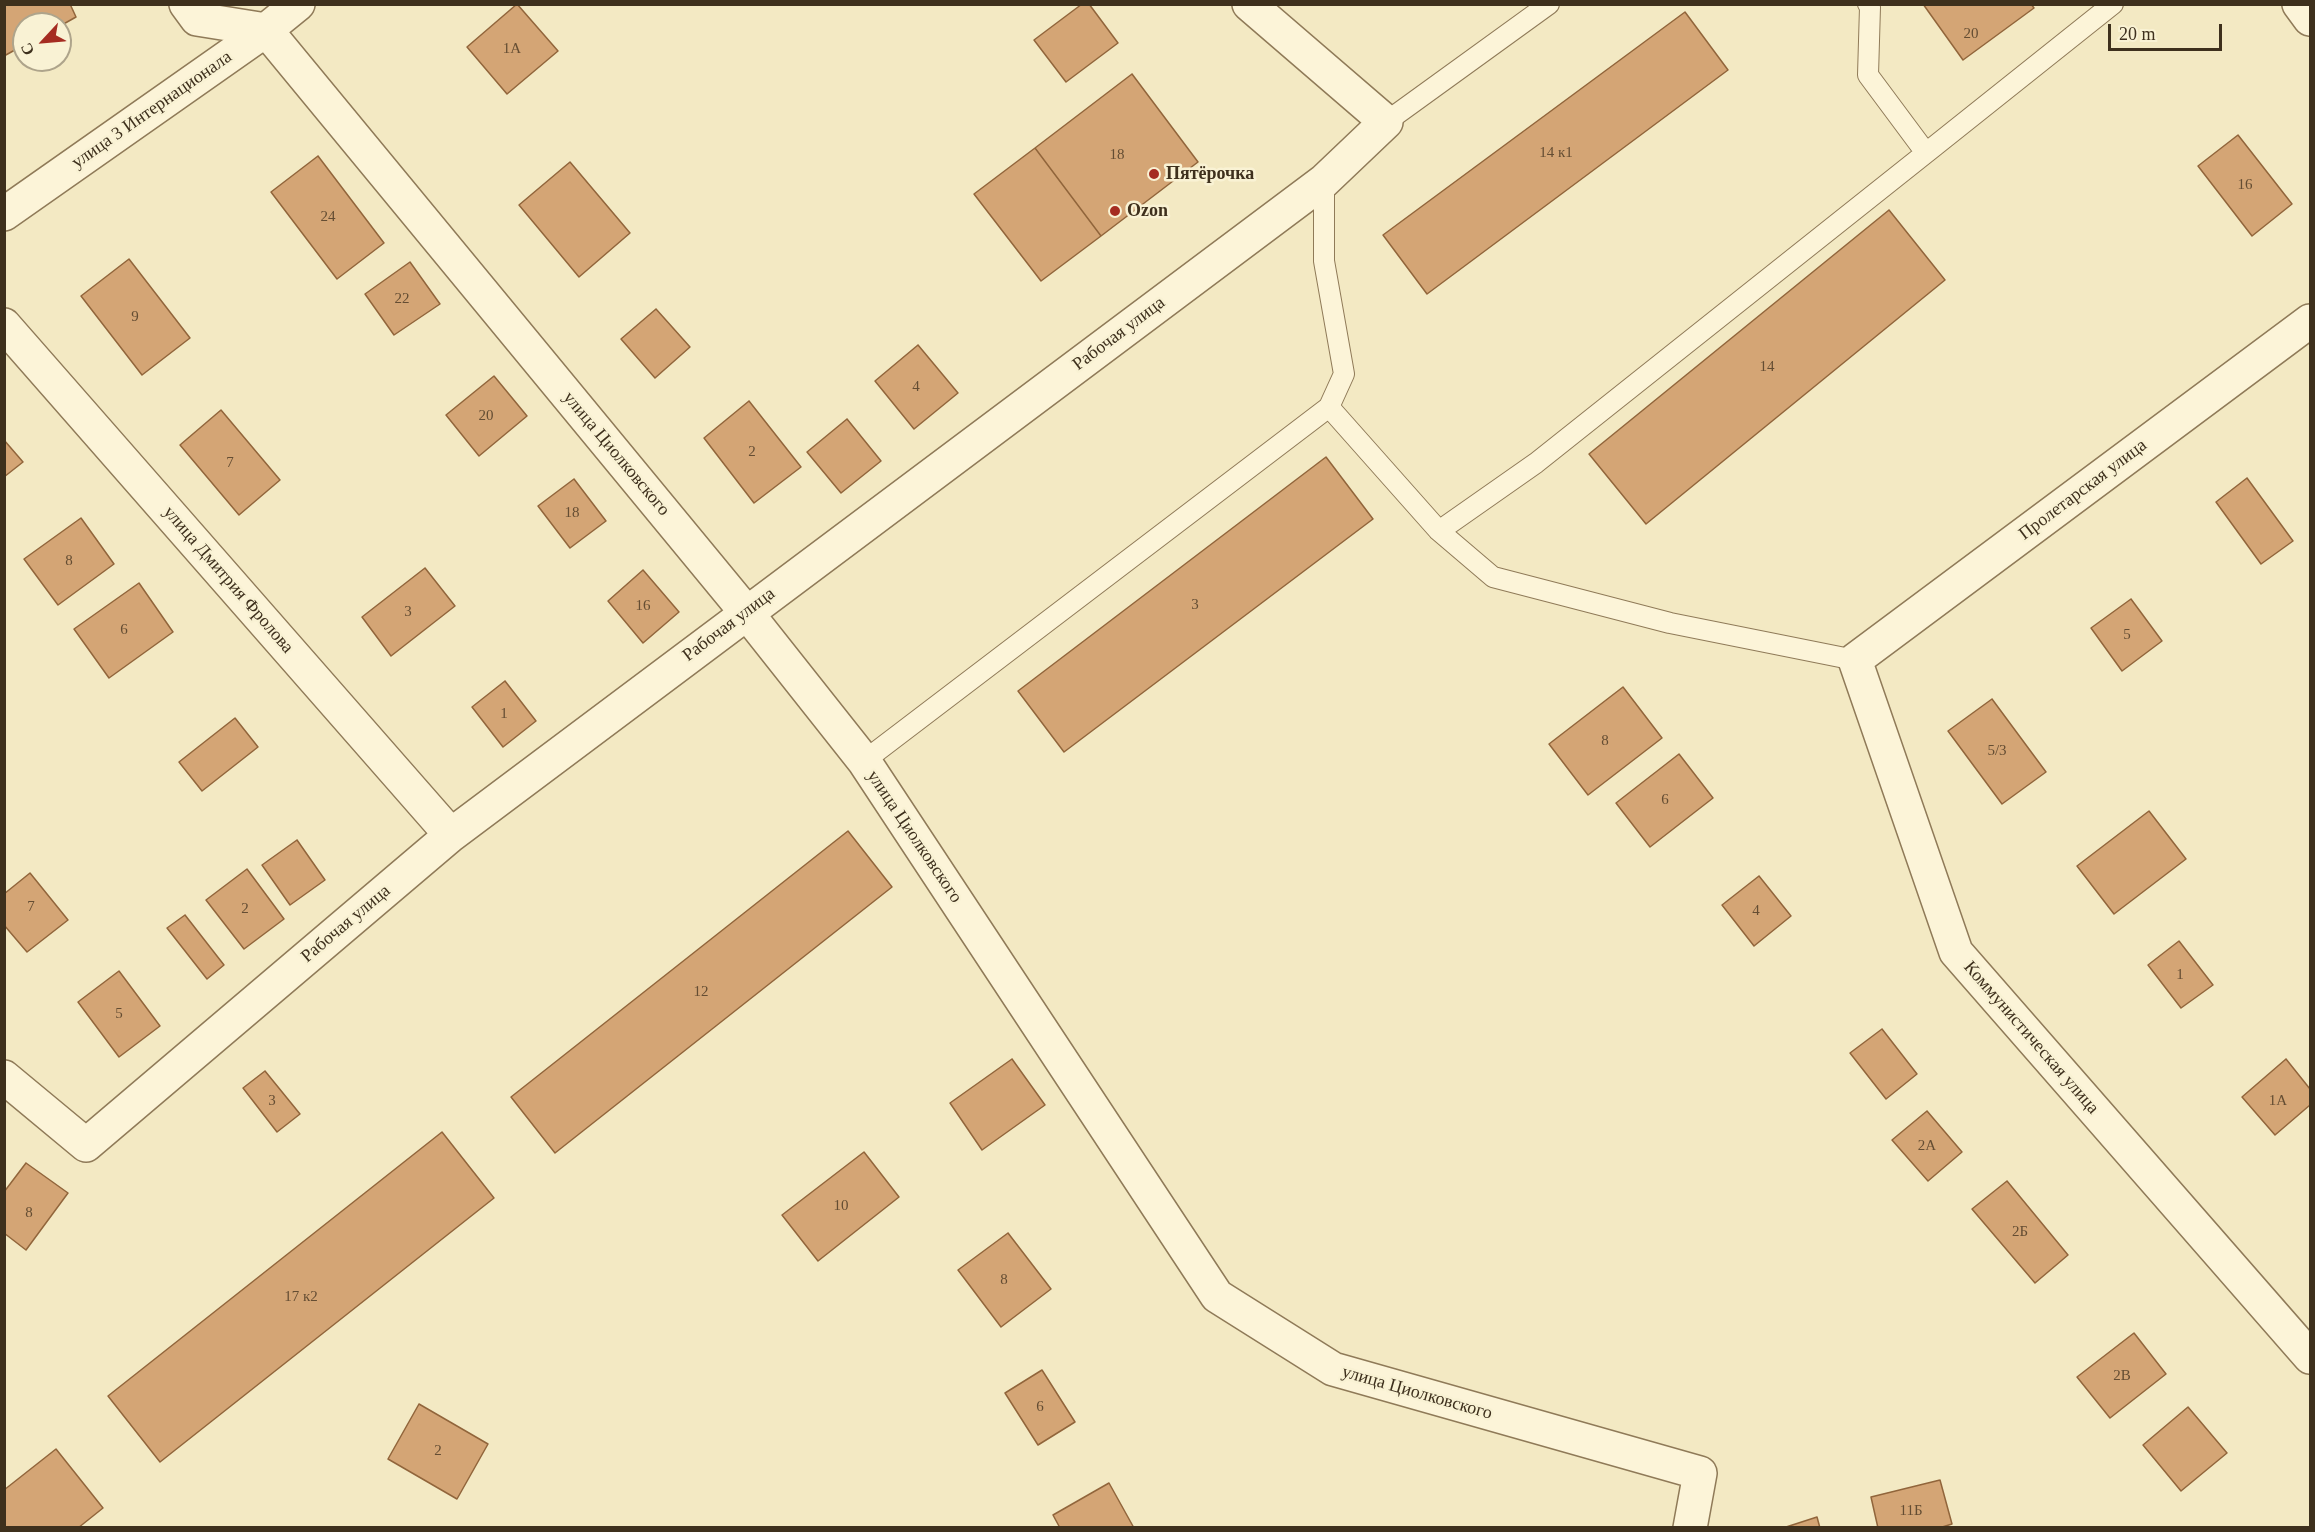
<!DOCTYPE html>
<html>
<head>
<meta charset="utf-8">
<style>
	body { margin:0 }
	#map { position:relative; width:2315px; height:1532px; overflow:hidden; background:#f3e9c3; font-family:"Times New Roman",serif }
	canvas { display:block }
	.frame { position:absolute; inset:0; border:6px solid #3e301d; pointer-events:none }
	.north { position:absolute; left:12px; top:12px; width:60px; height:60px; box-sizing:border-box; background:#f9f2d4; border:2px solid #aea48b; border-radius:50%; rotate:244deg; font-size:16px; font-weight:700; line-height:24px; text-align:center; color:#3e301d }
	.north::after { content:''; display:block; margin:auto; width:21px; height:27px; background:#a52c21; clip-path:polygon(50% 0,100% 100%,50% 72%,0 100%) }
	.scale { position:absolute; left:2108px; top:24px; width:114px; height:27px; box-sizing:border-box; border:3px solid #3e301d; border-top:0; padding-left:8px; font-size:18px; line-height:21px; white-space:nowrap; color:#3e301d; -webkit-text-stroke:4px #f9f2d4; paint-order:stroke }
</style>
</head>
<body>
<div id="map">
<canvas width="2315" height="1532"></canvas>
<div class="frame"></div>
<div class="north">С</div>
<div class="scale">20 m</div>
</div>
<script>
const g = document.querySelector('canvas').getContext('2d');
g.lineJoin = 'round';
function fillPath(path, color) { g.fillStyle = color; g.fill(path, 'evenodd'); }
const toPath = rows => new Path2D(rows.map(r => 'M' + r).join(''));
function strokePath(path, color, width, dash) { g.strokeStyle = color; g.lineWidth = width; g.lineCap = dash ? 'butt' : 'round'; g.setLineDash(dash || []); g.stroke(path); }
function write(font, color, halo, rows, align = 'center') {
  g.font = font + ' "Times New Roman",serif'; g.lineWidth = 5; g.setLineDash([]); g.textBaseline = 'middle'; g.strokeStyle = halo; g.fillStyle = color; for (const [text, x, y, turn = 0] of rows) {
    g.save(); g.translate(x, y); g.rotate((+turn || 0) * Math.PI / 180); g.textAlign = isNaN(turn) ? turn : align; if (halo) g.strokeText(text, 0, 0); g.fillText(text, 0, 0); g.restore();
  }
}
const building = toPath([
	[4,4,70,4,76,17,60,26,60,24,24,24,24,45,4,56,4,4],
	[517,4,558,51,507,94,467,47,517,4],
	[1082,4,1089,4,1118,43,1066,82,1034,40,1082,4],
	[1923,4,2031,4,2034,8,1963,60,1923,4],
	[1685,12,1728,70,1427,294,1383,235,1685,12],
	[1132,74,1198,162,1101,236,1035,148,1132,74],
	[2238,135,2292,204,2252,236,2198,166,2238,135],
	[1035,148,1101,236,1041,281,974,194,1035,148],
	[318,156,384,243,337,279,271,192,318,156],
	[570,162,630,233,579,277,519,205,570,162],
	[1889,210,1945,280,1646,524,1589,454,1889,210],
	[129,259,190,338,142,375,81,296,129,259],
	[410,262,440,304,394,335,365,294,410,262],
	[656,309,690,347,655,378,621,339,656,309],
	[918,345,958,393,914,429,875,381,918,345],
	[494,376,527,416,479,456,446,415,494,376],
	[749,401,801,467,754,503,704,438,749,401],
	[221,410,280,480,239,515,180,445,221,410],
	[847,419,881,461,841,493,807,452,847,419],
	[4,440,23,462,4,477,4,440],
	[1326,457,1373,519,1064,752,1018,691,1326,457],
	[2247,478,2293,541,2261,564,2216,502,2247,478],
	[574,479,606,521,570,548,538,506,574,479],
	[81,518,114,564,58,605,24,559,81,518],
	[425,568,455,606,391,656,362,617,425,568],
	[643,570,679,612,643,643,608,601,643,570],
	[139,583,173,632,109,678,74,629,139,583],
	[2131,599,2162,641,2122,671,2091,628,2131,599],
	[505,681,536,721,503,747,472,707,505,681],
	[1623,687,1662,738,1588,795,1549,744,1623,687],
	[1992,699,2046,772,2002,804,1948,731,1992,699],
	[235,718,258,747,202,791,179,762,235,718],
	[1679,754,1713,798,1650,847,1616,803,1679,754],
	[2149,811,2186,859,2114,914,2077,866,2149,811],
	[848,831,892,887,555,1153,511,1097,848,831],
	[297,840,325,880,290,905,262,865,297,840],
	[247,869,284,919,244,949,206,900,247,869],
	[30,873,68,920,27,952,4,925,4,894,30,873],
	[1759,876,1791,916,1754,946,1722,905,1759,876],
	[185,915,224,965,207,979,167,928,185,915],
	[2179,941,2213,985,2181,1008,2148,965,2179,941],
	[119,971,160,1026,119,1057,78,1002,119,971],
	[1882,1029,1917,1074,1886,1099,1850,1053,1882,1029],
	[1012,1059,1045,1105,982,1150,950,1103,1012,1059],
	[2286,1059,2310,1089,2310,1105,2275,1135,2242,1097,2286,1059],
	[265,1071,300,1114,277,1132,243,1088,265,1071],
	[1927,1111,1962,1152,1928,1181,1892,1140,1927,1111],
	[442,1132,494,1198,160,1462,108,1396,442,1132],
	[864,1152,899,1197,818,1261,782,1215,864,1152],
	[26,1163,68,1193,26,1250,4,1233,4,1192,26,1163],
	[2007,1181,2068,1255,2035,1283,1972,1209,2007,1181],
	[1008,1233,1051,1289,1001,1327,958,1270,1008,1233],
	[2134,1333,2166,1374,2110,1418,2077,1377,2134,1333],
	[1042,1370,1075,1422,1038,1445,1005,1393,1042,1370],
	[419,1404,488,1444,457,1499,388,1459,419,1404],
	[2188,1407,2227,1453,2181,1491,2143,1445,2188,1407],
	[56,1449,103,1508,78,1528,4,1528,4,1490,56,1449],
	[1940,1480,1952,1524,1939,1528,1878,1528,1871,1497,1940,1480],
	[1109,1483,1134,1528,1060,1528,1053,1515,1109,1483],
	[1817,1517,1820,1528,1783,1528,1817,1517]
]);
const service = toPath([
	[1386,122,1549,4],
	[1926,153,2113,4],
	[1329,407,1439,531],
	[1855,660,1670,623,1493,577,1439,531,1536,463,1926,153,1868,75,1870,7,1868,4],
	[864,761,1329,407,1344,374,1324,261,1324,181]
]);
const minor = toPath([
	[186,4,197,19,266,30,746,612,864,761,1217,1296,1333,1369,1700,1473,1690,1528],
	[2299,4,2310,19],
	[4,214,266,30,298,4],
	[2310,321,1855,660,1956,952,2310,1357],
	[4,325,451,835],
	[4,1077,86,1145,451,835,1324,181,1386,122,1249,4]
]);
const markers = [
	[1154,174,6,"#a52c21"],
	[1115,211,6,"#a52c21"]
];
const numberNames = [
	["20",1971,34],
	["1А",512,49],
	["14 к1",1556,153],
	["18",1117,155],
	["16",2245,185],
	["24",328,217],
	["22",402,299],
	["9",135,317],
	["14",1767,367],
	["4",916,387],
	["20",486,416],
	["2",752,452],
	["7",230,463],
	["18",572,513],
	["8",69,561],
	["3",1195,605],
	["16",643,606],
	["3",408,612],
	["6",124,630],
	["5",2127,635],
	["1",504,714],
	["8",1605,741],
	["5/3",1997,751],
	["6",1665,800],
	["7",31,907],
	["2",245,909],
	["4",1756,911],
	["1",2180,975],
	["12",701,992],
	["5",119,1014],
	["3",272,1101],
	["1А",2278,1101],
	["2А",1927,1146],
	["10",841,1206],
	["8",29,1213],
	["2Б",2020,1232],
	["8",1004,1280],
	["17 к2",301,1297],
	["2В",2122,1376],
	["6",1040,1407],
	["2",438,1451],
	["11Б",1911,1511]
];
const streetNames = [
	["улица 3 Интернационала",152,110,-35],
	["Рабочая улица",1119,334,-37],
	["улица Циолковского",616,454,50],
	["Пролетарская улица",2083,490,-37],
	["улица Дмитрия Фролова",228,580,49],
	["Рабочая улица",729,625,-37],
	["улица Циолковского",914,837,56],
	["Рабочая улица",346,924,-40],
	["Коммунистическая улица",2031,1038,49],
	["улица Циолковского",1417,1393,16]
];
const poiNames = [
	["Пятёрочка",1166,174],
	["Ozon",1127,211]
];
fillPath(building, '#d4a575');
strokePath(building, '#91653b', 1.5);
strokePath(service, '#8f7a58', 22);
strokePath(minor, '#8f7a58', 36);
strokePath(service, '#fcf4d8', 20);
strokePath(minor, '#fcf4d8', 33);
for (const [x, y, r, color] of markers) { const dot = new Path2D(); dot.arc(x, y, r, 0, 2 * Math.PI); g.fillStyle = color; g.fill(dot); strokePath(dot, '#f9f2d4', 2); }
write('15px', '#644d33', null, numberNames);
write('18px', '#3e301d', '#f9f2d4', streetNames);
write('bold 18px', '#3e301d', '#f9f2d4', poiNames, 'left');
</script>
</body>
</html>
